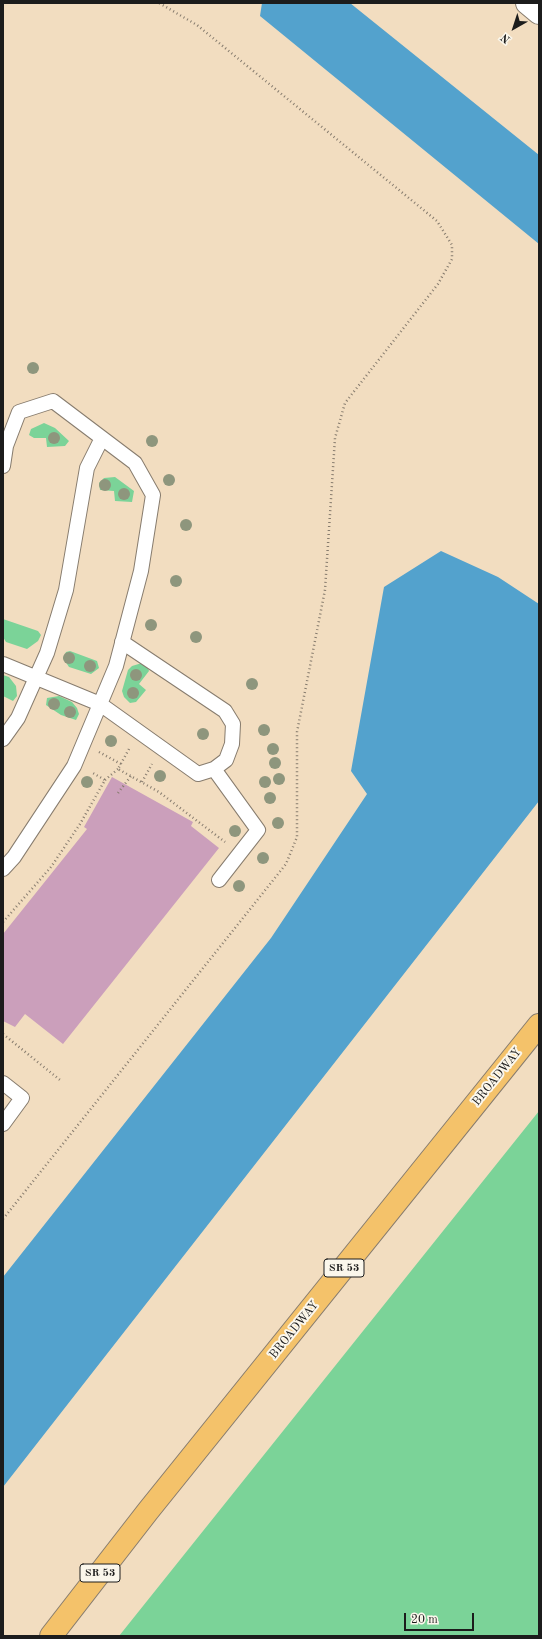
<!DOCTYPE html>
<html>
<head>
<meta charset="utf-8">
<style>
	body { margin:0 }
	#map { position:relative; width:542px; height:1639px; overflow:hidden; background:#f2ddc0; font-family:"Old Standard TT",serif }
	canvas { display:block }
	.frame { position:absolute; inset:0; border:4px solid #1c1c1c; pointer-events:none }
	.north { position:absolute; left:494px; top:8px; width:40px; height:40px; -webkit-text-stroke:3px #fbf7ec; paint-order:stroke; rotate:219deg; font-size:11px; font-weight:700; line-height:16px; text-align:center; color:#1c1c1c }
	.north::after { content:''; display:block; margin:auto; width:14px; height:18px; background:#1c1c1c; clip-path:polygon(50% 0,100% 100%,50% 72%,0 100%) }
	.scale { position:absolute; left:404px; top:1613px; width:70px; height:18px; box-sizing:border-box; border:2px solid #1c1c1c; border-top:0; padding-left:5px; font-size:12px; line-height:14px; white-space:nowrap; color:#1c1c1c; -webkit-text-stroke:3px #fbf7ec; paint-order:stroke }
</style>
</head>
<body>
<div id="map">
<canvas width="542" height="1639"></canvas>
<div class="frame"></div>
<div class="north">N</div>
<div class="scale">20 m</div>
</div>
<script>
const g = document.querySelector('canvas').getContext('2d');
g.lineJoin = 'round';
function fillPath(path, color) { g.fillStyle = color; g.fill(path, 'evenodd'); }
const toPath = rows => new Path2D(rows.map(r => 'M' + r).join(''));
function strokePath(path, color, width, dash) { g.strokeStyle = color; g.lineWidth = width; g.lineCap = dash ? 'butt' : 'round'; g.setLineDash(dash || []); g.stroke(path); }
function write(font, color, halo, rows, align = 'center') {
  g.font = font + ' "Old Standard TT",serif'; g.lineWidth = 4; g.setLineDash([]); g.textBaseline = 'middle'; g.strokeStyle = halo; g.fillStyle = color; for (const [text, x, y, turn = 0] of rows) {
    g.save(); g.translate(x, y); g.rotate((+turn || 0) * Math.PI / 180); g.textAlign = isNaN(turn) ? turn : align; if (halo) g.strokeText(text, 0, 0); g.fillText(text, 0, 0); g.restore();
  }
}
const green = toPath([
	[44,423,55,428,69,441,65,446,47,447,46,438,34,438,29,435,31,429],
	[115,477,134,491,132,502,115,501,114,491,100,490,99,483,104,478],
	[3,619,38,631,41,635,38,641,27,649,6,642,3,637],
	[70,651,97,661,99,668,91,674,69,667,63,658,66,652],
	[142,663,147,665,149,671,139,684,146,690,136,702,130,703,124,697,122,691,128,670,132,666],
	[3,675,9,677,16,686,17,696,13,701,3,696],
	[59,696,72,702,77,708,79,714,76,720,61,715,46,705,47,698],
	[539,1111,539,1636,119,1636]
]);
const water = toPath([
	[262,3,350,3,539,155,539,244,260,16],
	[441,551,498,577,539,604,539,801,3,1487,3,1277,271,938,367,794,351,771,384,587]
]);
const building = toPath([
	[112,777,193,822,191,826,219,848,63,1044,25,1014,15,1027,3,1021,3,934,87,829,84,827]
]);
const path = toPath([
	[129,749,118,769,159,792,225,842],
	[99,752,121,764],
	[105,780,118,769],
	[142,782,152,764],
	[118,793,131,776],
	[3,922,51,867,80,824,105,780,91,772],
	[3,1034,60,1080],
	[3,1219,286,864,297,837,297,732,325,590,335,438,345,403,438,284,452,259,452,245,437,221,197,25,159,3]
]);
const service = toPath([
	[3,466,6,446,19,412,53,401,135,463,153,495,141,571,116,666,74,766,14,857,3,869],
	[3,664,100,704,198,774,214,769,226,760,232,744,233,724,225,711,122,642],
	[3,739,18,718,47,653,66,590,87,468,102,438],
	[214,769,258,830,219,880],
	[3,1083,22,1098,3,1124]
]);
const tertiary = toPath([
	[527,3,539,13]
]);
const primary = toPath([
	[51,1636,148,1511,539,1025]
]);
const trees = [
	[33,368],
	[54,438],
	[152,441],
	[169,480],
	[105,485],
	[124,494],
	[186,525],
	[176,581],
	[151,625],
	[196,637],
	[69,658],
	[90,666],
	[136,675],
	[252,684],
	[133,693],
	[54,704],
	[70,712],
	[264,730],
	[203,734],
	[111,741],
	[273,749],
	[275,763],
	[160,776],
	[279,779],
	[87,782],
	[265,782],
	[270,798],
	[278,823],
	[235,831],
	[263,858],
	[239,886]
];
const shields = [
	[344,1268,40],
	[100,1573,40]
];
const shieldNames = [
	["SR 53",344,1268],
	["SR 53",100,1573]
];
const streetNames = [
	["BROADWAY",497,1077,-51],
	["BROADWAY",294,1330,-51]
];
fillPath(green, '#7bd398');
fillPath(water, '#53a2cd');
fillPath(building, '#cb9fbb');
strokePath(service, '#877c6e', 16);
strokePath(tertiary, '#877c6e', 24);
strokePath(primary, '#877c6e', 24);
strokePath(path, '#877c6e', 2.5, [1, 3]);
strokePath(service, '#fff', 14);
strokePath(tertiary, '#fff', 22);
strokePath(primary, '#f4c26a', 22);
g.fillStyle = '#8e967d';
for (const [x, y] of trees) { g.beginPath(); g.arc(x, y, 6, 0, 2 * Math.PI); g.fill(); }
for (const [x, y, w] of shields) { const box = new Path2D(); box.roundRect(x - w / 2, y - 9, w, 18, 3); g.fillStyle = '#fbf7ec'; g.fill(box); strokePath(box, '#1c1c1c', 1); }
write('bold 11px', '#1c1c1c', null, shieldNames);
write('12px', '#1c1c1c', '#fbf7ec', streetNames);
</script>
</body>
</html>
